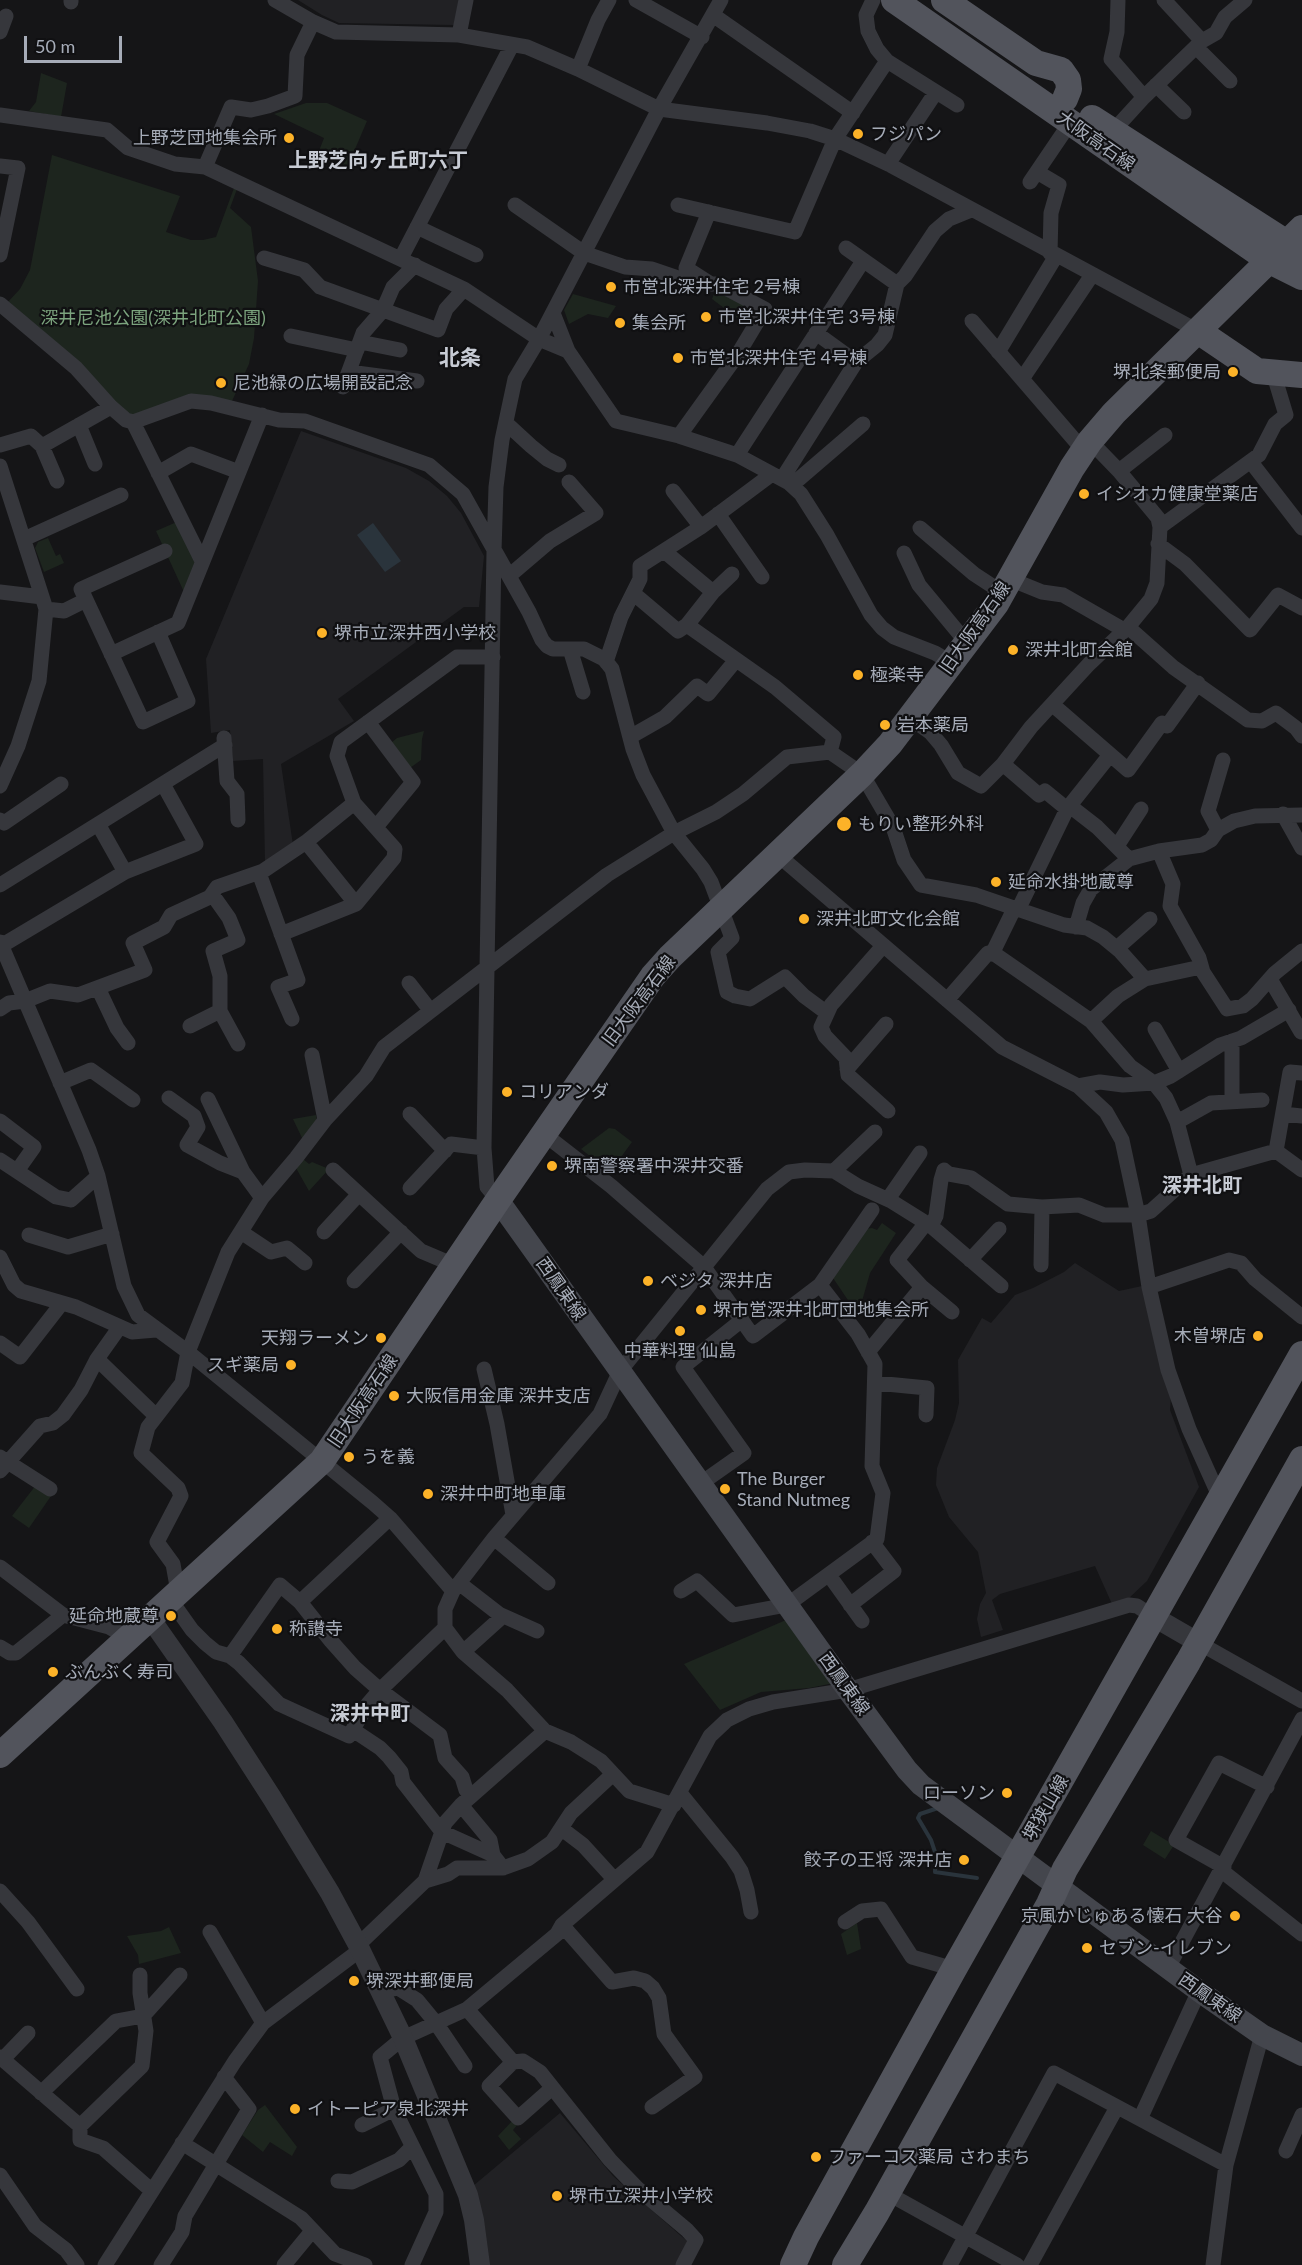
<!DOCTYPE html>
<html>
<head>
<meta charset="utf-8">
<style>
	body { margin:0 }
	#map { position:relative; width:1302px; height:2265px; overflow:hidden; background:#151517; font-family:Lato,sans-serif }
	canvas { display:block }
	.scale { position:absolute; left:24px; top:36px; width:98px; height:27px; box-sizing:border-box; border:3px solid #a6acb8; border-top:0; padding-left:8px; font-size:18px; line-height:21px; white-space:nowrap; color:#a6acb8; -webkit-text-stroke:4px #101012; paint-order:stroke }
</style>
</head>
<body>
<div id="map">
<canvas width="1302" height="2265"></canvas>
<div class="scale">50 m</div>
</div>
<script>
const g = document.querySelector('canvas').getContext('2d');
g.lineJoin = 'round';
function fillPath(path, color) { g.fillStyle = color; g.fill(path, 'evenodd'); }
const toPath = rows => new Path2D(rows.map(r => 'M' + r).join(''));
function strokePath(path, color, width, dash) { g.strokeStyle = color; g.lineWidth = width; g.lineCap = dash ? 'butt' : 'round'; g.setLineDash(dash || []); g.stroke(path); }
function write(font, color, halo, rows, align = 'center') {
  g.font = font + ' Lato,"Noto Sans JP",sans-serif'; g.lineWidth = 4.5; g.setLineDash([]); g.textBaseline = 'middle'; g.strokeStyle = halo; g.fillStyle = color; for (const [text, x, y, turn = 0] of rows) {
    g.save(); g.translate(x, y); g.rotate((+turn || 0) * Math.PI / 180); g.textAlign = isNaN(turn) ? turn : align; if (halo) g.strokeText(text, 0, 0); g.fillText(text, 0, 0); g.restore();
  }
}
const built = toPath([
	[298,0,459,0,454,25,339,23,322,15],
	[301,431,406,468,429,481,447,496,461,513,484,556,479,607,464,607,338,699,354,721,281,764,293,845,265,863,263,759,233,761,230,730,211,733,206,659],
	[1075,1263,1119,1291,1142,1286,1171,1396,1170,1410,1199,1487,1147,1581,1128,1599,1112,1604,1095,1566,1000,1594,992,1600,1003,1630,981,1637,977,1619,980,1604,986,1593,978,1552,949,1517,936,1485,937,1468,955,1420,959,1403,958,1360,982,1318,991,1323,1015,1295,1033,1288,1064,1272],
	[560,2113,613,2176,689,2243,676,2265,489,2265,473,2186]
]);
const green = toPath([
	[41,73,67,83,61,117,29,111,36,102],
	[306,103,327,103,367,121,347,168,344,169,317,156,324,138,274,114],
	[52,155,180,196,166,232,191,240,203,240,216,237,234,188,237,189,230,208,251,227,258,281,254,338,249,364,232,401,133,415,124,412,6,304,20,289,30,270],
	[573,294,616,306,608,318,588,314,569,324,564,310],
	[714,294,722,294,752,309,754,316,748,326,712,299],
	[179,521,197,560,184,592,156,531],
	[48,538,56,556,60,554,64,563,44,572,35,548,38,542],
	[424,731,422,739,421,760,410,768,391,743,397,738],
	[316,1115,317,1122,303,1140,293,1119],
	[609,1128,615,1129,632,1142,610,1172,581,1149],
	[303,1159,309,1164,312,1162,329,1169,309,1191,296,1168],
	[882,1223,896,1233,870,1273,858,1315,831,1275,865,1229,872,1228,877,1230],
	[36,1485,51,1496,29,1528,12,1516],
	[786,1620,834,1683,809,1688,761,1692,720,1710,684,1664],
	[1151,1831,1174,1845,1165,1859,1143,1845],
	[857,1923,861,1949,847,1955,841,1934],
	[169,1927,181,1953,139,1964,138,1955,127,1936,161,1931],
	[265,2105,297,2147,292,2156,270,2142,263,2152,242,2135,258,2110],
	[514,2119,518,2124,513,2130,521,2139,509,2150,498,2136]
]);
const water = toPath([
	[373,523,401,561,385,572,357,535]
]);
const stream = toPath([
	[938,1808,920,1814,918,1818,931,1840,936,1855,935,1872,977,1878]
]);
const minor = toPath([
	[275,0,313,22,336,32,459,35,527,47,578,69,659,109,767,123,810,131,835,139,888,164,1198,331],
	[636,0,702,37],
	[1164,0,1202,41],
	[71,2,71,0],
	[713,15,853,113],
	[313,22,297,55,295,96,268,106,251,110,231,107,205,167,464,289,539,339,568,351],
	[0,32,6,16],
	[459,35,466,0],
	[1196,47,1230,81],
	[887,61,957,105],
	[578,69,598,20,609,0],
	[1156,85,1184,112],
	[1144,97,1202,41,1216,33,1225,17,1245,0],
	[0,115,107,130,128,148,175,164,205,167],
	[1113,131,1144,97,1111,59,1117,32,1118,0],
	[888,164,936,92],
	[0,166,18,168,0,255],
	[1037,172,1059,185,1051,213,1050,253],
	[1030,182,1070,123],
	[515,205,584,253,625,267,652,269,693,283,718,284,765,309,738,354,679,436],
	[678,205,795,232,835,139,887,61,877,49,868,31,866,15,873,0],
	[709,212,686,268,711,284],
	[417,227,476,255],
	[264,258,304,270,320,287,438,330,446,309,464,289],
	[401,258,512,45],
	[897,284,905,276,935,231,949,219,971,210],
	[0,304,76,368,111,407,126,420,133,422,191,401,211,403,279,420,305,421,429,465,463,494,529,612,542,640,547,646,553,649,584,649,604,659,612,669,633,749,643,775,674,833,703,869,711,882,732,938,718,952,727,992,735,996,750,999,785,977,804,996,827,1013],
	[553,313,568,351,616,421,679,436,737,455,789,483,801,494,827,535,871,615,882,628,894,637,935,653,952,663],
	[972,321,1084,451],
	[816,333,856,362],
	[291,336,357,350],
	[360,342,400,350],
	[998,352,1056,256],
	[349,372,417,381],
	[1022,379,1092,275],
	[343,387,363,333,383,310,393,287,415,265],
	[133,422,202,561],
	[506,423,531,446,547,459,559,465],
	[79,425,95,464],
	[0,445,31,436,42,446,111,407],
	[42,446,57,481],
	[737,455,863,261],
	[1251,462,1302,528],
	[0,466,46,609,39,681,18,746,0,786],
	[1119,471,1165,435],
	[158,473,191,454,239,472],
	[782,479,856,362,877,345,885,335,897,284,846,248],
	[792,485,863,424],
	[673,491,701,527],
	[718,514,762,577],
	[1160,527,1259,455,1275,424,1286,415,1273,372],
	[920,528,974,574,1003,593],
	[24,539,121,495],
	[1158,544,1185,564,1250,630,1278,595,1302,608],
	[664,551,713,592],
	[904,553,919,585,967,643],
	[509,576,550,541,596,513,569,482],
	[1010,579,1042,592,1063,595,1124,630],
	[0,592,42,597],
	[633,593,678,631,687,625,713,592,732,574],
	[46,609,64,611,86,600],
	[687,625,775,687,834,737,830,752],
	[1128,627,1173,667,1248,720,1262,721,1276,713,1296,728,1302,736],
	[158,632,188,701,143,722,81,589,165,551],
	[570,649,583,692],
	[111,654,178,623,262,415],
	[606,662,621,617,640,579,640,566,701,527,772,474],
	[1053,705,1128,770,1162,723,1167,726,1198,683],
	[910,718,930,732,941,745,958,773,981,786,1003,764],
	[368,722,413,782,376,827],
	[630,737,665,717,697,686,708,694,736,660],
	[224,738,227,781,237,794,238,820],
	[1070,806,1097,827,1129,859],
	[1067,809,1045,791,1039,795,1003,764,1031,727,1089,664,1128,627,1151,599,1157,583,1160,527,1158,518,1119,471,1090,441],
	[1283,814,1302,848],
	[0,820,4,823,61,784],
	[98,824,125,872],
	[1218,830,1208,811,1223,760],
	[306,842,356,904],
	[1117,846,1141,809],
	[1159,851,1173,884,1170,906,1199,958,1203,972,1227,1009,1243,1006,1252,999,1275,973,1302,951],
	[778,855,1002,1047,1078,1086,1106,1112,1122,1140,1138,1215,1149,1287,1168,1370,1189,1429,1220,1498],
	[259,873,298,980,278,987,292,1019],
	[0,885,225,745],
	[212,894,229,918,238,940,213,951,220,976,220,1011,238,1044],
	[1018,910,1067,809,1110,755],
	[1076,927,1083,903,1091,889,1129,859,1159,851,1202,845,1211,840,1218,830,1234,821,1255,816,1302,815],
	[281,934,356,904,394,858,395,849,354,803,337,756,341,742,457,657,493,657],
	[0,942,89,1150,98,1176,124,1286,138,1315,188,1352,373,1503,390,1518,453,1591],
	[1,946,125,872,196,844,163,784],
	[883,946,831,1005,821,1027,825,1036,846,1058,848,1075,888,1111],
	[1117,948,1150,919],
	[992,954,1014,909],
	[1270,979,1301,1032],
	[409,983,430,1010],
	[98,988,117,1028,128,1043],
	[947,1000,988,953,996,955,1091,1021,1130,1066,1154,1083,1166,1098,1177,1122,1191,1175],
	[0,1009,9,1003,25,1001,50,991,78,995,145,970,133,943,164,927,171,915,210,897,217,887,263,871,306,842,354,803],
	[1091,1021,1118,996,1145,979,1201,967],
	[190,1026,220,1011],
	[1155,1029,1179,1071],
	[1232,1041,1232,1101],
	[312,1055,325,1120],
	[847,1069,886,1024],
	[60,1083,91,1070,133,1100],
	[1078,1086,1100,1082,1123,1085,1154,1083,1171,1076,1220,1045,1241,1038,1289,1010],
	[169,1098,194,1116,198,1127,187,1145,220,1163,243,1172],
	[208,1099,243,1172,262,1198],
	[410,1114,445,1151],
	[1283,1114,1302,1116],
	[0,1121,34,1147,17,1171],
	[1177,1122,1211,1103,1262,1100],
	[544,1134,611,1186,704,1267,753,1336,820,1285,872,1210],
	[1276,1151,1290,1072,1302,1073],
	[0,1160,56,1197,71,1200,98,1176],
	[333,1170,421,1251,454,1265],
	[834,1171,858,1186,891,1201,931,1226,1001,1286],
	[410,1188,451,1144,484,1148],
	[888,1199,920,1153],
	[498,1200,487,1187,484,1148,494,551,496,487,502,440,515,379,539,339,659,109,721,0],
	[926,1223,897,1260,922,1287,952,1312],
	[931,1226,936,1216,941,1180,944,1170,949,1174,971,1178,1008,1204,1042,1207,1079,1205,1104,1215,1138,1215,1151,1211,1191,1175,1276,1151,1302,1170],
	[241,1232,271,1252,287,1248,305,1263],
	[324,1232,359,1194],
	[29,1235,68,1247,112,1234],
	[0,1257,14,1285,21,1291,76,1307,132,1332,156,1330],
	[970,1260,999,1229],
	[1041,1265,1042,1207],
	[354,1281,401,1232],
	[1149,1287,1229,1260,1241,1263,1255,1279,1302,1317],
	[0,1343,20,1357,62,1303],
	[868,1352,922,1287],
	[97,1359,156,1416],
	[484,1369,497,1424,513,1515],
	[876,1383,927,1388,926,1415],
	[0,1457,50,1489],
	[0,1471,40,1426,53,1423,63,1415,81,1390,97,1359,119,1328],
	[700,1484,744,1453,683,1367,742,1320],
	[494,1538,548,1583],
	[0,1567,63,1615,109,1627,128,1638],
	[829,1575,862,1621],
	[459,1583,499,1614,537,1631],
	[681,1591,697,1581,733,1615,787,1605,877,1539,883,1493,872,1466,875,1364,858,1334,820,1285],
	[178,1592,173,1564,157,1542,181,1496,178,1488,141,1453,148,1427,182,1383,188,1352,228,1252,262,1198,296,1158,325,1120,366,1076,384,1047,607,875,674,833,716,812,743,794,787,757,830,752,862,774,893,827,904,860,921,885,976,895,1064,925,1087,928,1103,937,1120,951,1145,979],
	[170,1599,192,1630,205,1643,216,1652,230,1656,239,1663,279,1704,349,1736,368,1704,380,1690,445,1628],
	[300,1602,331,1641,355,1668,380,1690,440,1735,445,1758,462,1777,466,1790,471,1796],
	[850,1605,894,1571,872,1542],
	[1199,1643,1302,1701],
	[0,1647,10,1653,16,1653,63,1615],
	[463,1652,503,1616],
	[230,1656,280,1585,300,1602,390,1518],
	[353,1730,380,1748,389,1757,401,1772,403,1782,442,1832,493,1855,503,1868],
	[680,1793,732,1857,741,1871,747,1890,751,1912],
	[461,1805,490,1840,493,1855],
	[674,1805,629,1791,601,1761,571,1742,545,1731,507,1690,463,1652,445,1628,445,1609,453,1591,494,1538,600,1414,620,1371,767,1189,789,1172,805,1170,834,1171,875,1132],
	[562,1829,583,1845,614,1879],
	[1224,1867,1176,1840,1219,1763,1267,1787],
	[1222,1871,1302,1934],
	[425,1881,448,1874,457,1868,503,1868,528,1859,552,1842,571,1813,613,1774],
	[0,1891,28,1922,77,1989],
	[845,1922,862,1911,881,1909,912,1957,954,1969],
	[562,1925,612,1982,634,1978,645,1981,653,1988,659,1998,664,2034,695,2077,652,2107],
	[210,1932,263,2023],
	[358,1945,425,1881,445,1823,461,1805,545,1731],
	[1168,1968,1302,1719],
	[380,1991,398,1988,417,2000,436,2023,465,2066],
	[467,2009,557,1934,562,1925,647,1852,710,1736,727,1720,749,1709,773,1702,848,1690,1129,1605,1137,1606,1154,1617],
	[0,2057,80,2126,80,2140,103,2148,152,2191],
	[3,2059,28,2033],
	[513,2062,489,2086,518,2118,552,2088],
	[41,2093,116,2021,143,2016,180,1975],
	[1140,2119,1199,1991],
	[362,2125,394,2109],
	[80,2126,142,2066,146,2031,140,1993,140,1975],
	[182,2143,301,2218,335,2254,365,2265],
	[1286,2151,1302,2115],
	[0,2175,35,2226,66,2250,77,2265],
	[338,2181,352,2182,399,2160,412,2147],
	[887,2193,1017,2265],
	[105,2265,235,2061,263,2023,360,1950],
	[161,2265,182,2232,185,2216,249,2109,224,2077],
	[284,2265,312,2231],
	[412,2265,436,2212,436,2194,394,2109,380,2057,403,2038,467,2009,513,2062,523,2061,540,2072,610,2160,637,2188,687,2230,696,2240,683,2265],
	[950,2265,1054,2073,1226,2165],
	[1030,2265,1117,2107],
	[1213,2265,1226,2165,1262,2035]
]);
const tertiary = toPath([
	[1154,1617,1199,1643],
	[150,1618,223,1722,272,1798,330,1893,358,1945,403,2038,468,2195,474,2220,480,2265]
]);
const secondary = toPath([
	[498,1200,848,1690,907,1770,921,1785,1199,1991,1262,2035,1302,2055]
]);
const primary = toPath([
	[894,0,1270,261,1302,277],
	[944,0,1036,63,1061,70,1068,80,1069,89,1065,99],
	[1092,118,1301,252],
	[1198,331,1257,371,1302,375],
	[0,1755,322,1461,498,1200,653,976,670,957,862,774,890,744,996,604,1072,468,1090,441,1114,413,1302,228],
	[793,2265,806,2237,954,1969,1302,1354],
	[845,2265,877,2212,1049,1904,1065,1869,1188,1662,1302,1459]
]);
const markers = [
	[858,134,6,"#fcb228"],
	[289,138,6,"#fcb228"],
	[611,287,6,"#fcb228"],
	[706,317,6,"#fcb228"],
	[620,323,6,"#fcb228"],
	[678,358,6,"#fcb228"],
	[1233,372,6,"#fcb228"],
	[221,383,6,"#fcb228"],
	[1084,494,6,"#fcb228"],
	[322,633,6,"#fcb228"],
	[1013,650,6,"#fcb228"],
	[858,675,6,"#fcb228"],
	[885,725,6,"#fcb228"],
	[844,824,8,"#fcb228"],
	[996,882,6,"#fcb228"],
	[804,919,6,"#fcb228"],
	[507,1092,6,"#fcb228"],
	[552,1166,6,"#fcb228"],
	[648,1281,6,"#fcb228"],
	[701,1310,6,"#fcb228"],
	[680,1331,6,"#fcb228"],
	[1258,1336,6,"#fcb228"],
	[381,1338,6,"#fcb228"],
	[291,1365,6,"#fcb228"],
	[394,1396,6,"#fcb228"],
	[349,1457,6,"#fcb228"],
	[725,1489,6,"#fcb228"],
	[428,1494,6,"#fcb228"],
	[171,1616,6,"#fcb228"],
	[277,1629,6,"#fcb228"],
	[53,1672,6,"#fcb228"],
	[1007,1793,6,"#fcb228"],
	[964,1860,6,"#fcb228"],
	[1235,1916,6,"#fcb228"],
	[1087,1948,6,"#fcb228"],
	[354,1981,6,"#fcb228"],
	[295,2109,6,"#fcb228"],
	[816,2157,6,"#fcb228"],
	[557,2196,6,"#fcb228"]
];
const poiNames = [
	["フジパン",870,134],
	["上野芝団地集会所",277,138,"right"],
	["市営北深井住宅 2号棟",623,287],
	["市営北深井住宅 3号棟",718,317],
	["集会所",632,323],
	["市営北深井住宅 4号棟",690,358],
	["堺北条郵便局",1221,372,"right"],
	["尼池緑の広場開設記念",233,383],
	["イシオカ健康堂薬店",1096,494],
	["堺市立深井西小学校",334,633],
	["深井北町会館",1025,650],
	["極楽寺",870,675],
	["岩本薬局",897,725],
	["もりい整形外科",858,824],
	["延命水掛地蔵尊",1008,882],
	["深井北町文化会館",816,919],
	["コリアンダ",519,1092],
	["堺南警察署中深井交番",564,1166],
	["ベジタ 深井店",660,1281],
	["堺市営深井北町団地集会所",713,1310],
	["木曽堺店",1246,1336,"right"],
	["天翔ラーメン",369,1338,"right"],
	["中華料理 仙島",680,1351,"center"],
	["スギ薬局",279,1365,"right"],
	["大阪信用金庫 深井支店",406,1396],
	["うを義",361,1457],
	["The Burger",737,1479],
	["Stand Nutmeg",737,1500],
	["深井中町地車庫",440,1494],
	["延命地蔵尊",159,1616,"right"],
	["称讃寺",289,1629],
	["ぶんぶく寿司",65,1672],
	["ローソン",995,1793,"right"],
	["餃子の王将 深井店",952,1860,"right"],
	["京風かじゅある懐石 大谷",1223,1916,"right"],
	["セブン-イレブン",1099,1948],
	["堺深井郵便局",366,1981],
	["イトーピア泉北深井",307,2109],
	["ファーコス薬局 さわまち",828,2157],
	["堺市立深井小学校",569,2196]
];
const streetNames = [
	["大阪高石線",1096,141,35],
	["旧大阪高石線",975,628,-55],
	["旧大阪高石線",639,1001,-53],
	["西鳳東線",561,1289,55],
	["旧大阪高石線",363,1401,-56],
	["西鳳東線",844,1684,54],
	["堺狭山線",1046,1808,-60],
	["西鳳東線",1210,1998,35]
];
const parkNames = [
	["深井尼池公園(深井北町公園)",153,318]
];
const neighbourhoodNames = [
	["上野芝向ヶ丘町六丁",378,161],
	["深井北町",1202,1186],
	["深井中町",370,1714]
];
const quarterNames = [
	["北条",460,358]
];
fillPath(built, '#212124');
fillPath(green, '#1d251e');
fillPath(water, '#2a343c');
strokePath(stream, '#2a343c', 4);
strokePath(minor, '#36373c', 15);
strokePath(tertiary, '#36373c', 20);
strokePath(secondary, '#44464d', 22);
strokePath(primary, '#52545c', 26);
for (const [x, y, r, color] of markers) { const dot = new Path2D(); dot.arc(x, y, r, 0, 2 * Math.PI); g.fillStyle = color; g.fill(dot); strokePath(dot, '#101012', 2); }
write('18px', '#a6acb8', '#101012', poiNames, 'left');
write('18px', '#a6acb8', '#101012', streetNames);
write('18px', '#7ca47e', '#101012', parkNames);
write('bold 20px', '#c7cbd4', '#101012', neighbourhoodNames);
write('bold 21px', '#c7cbd4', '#101012', quarterNames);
</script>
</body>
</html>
